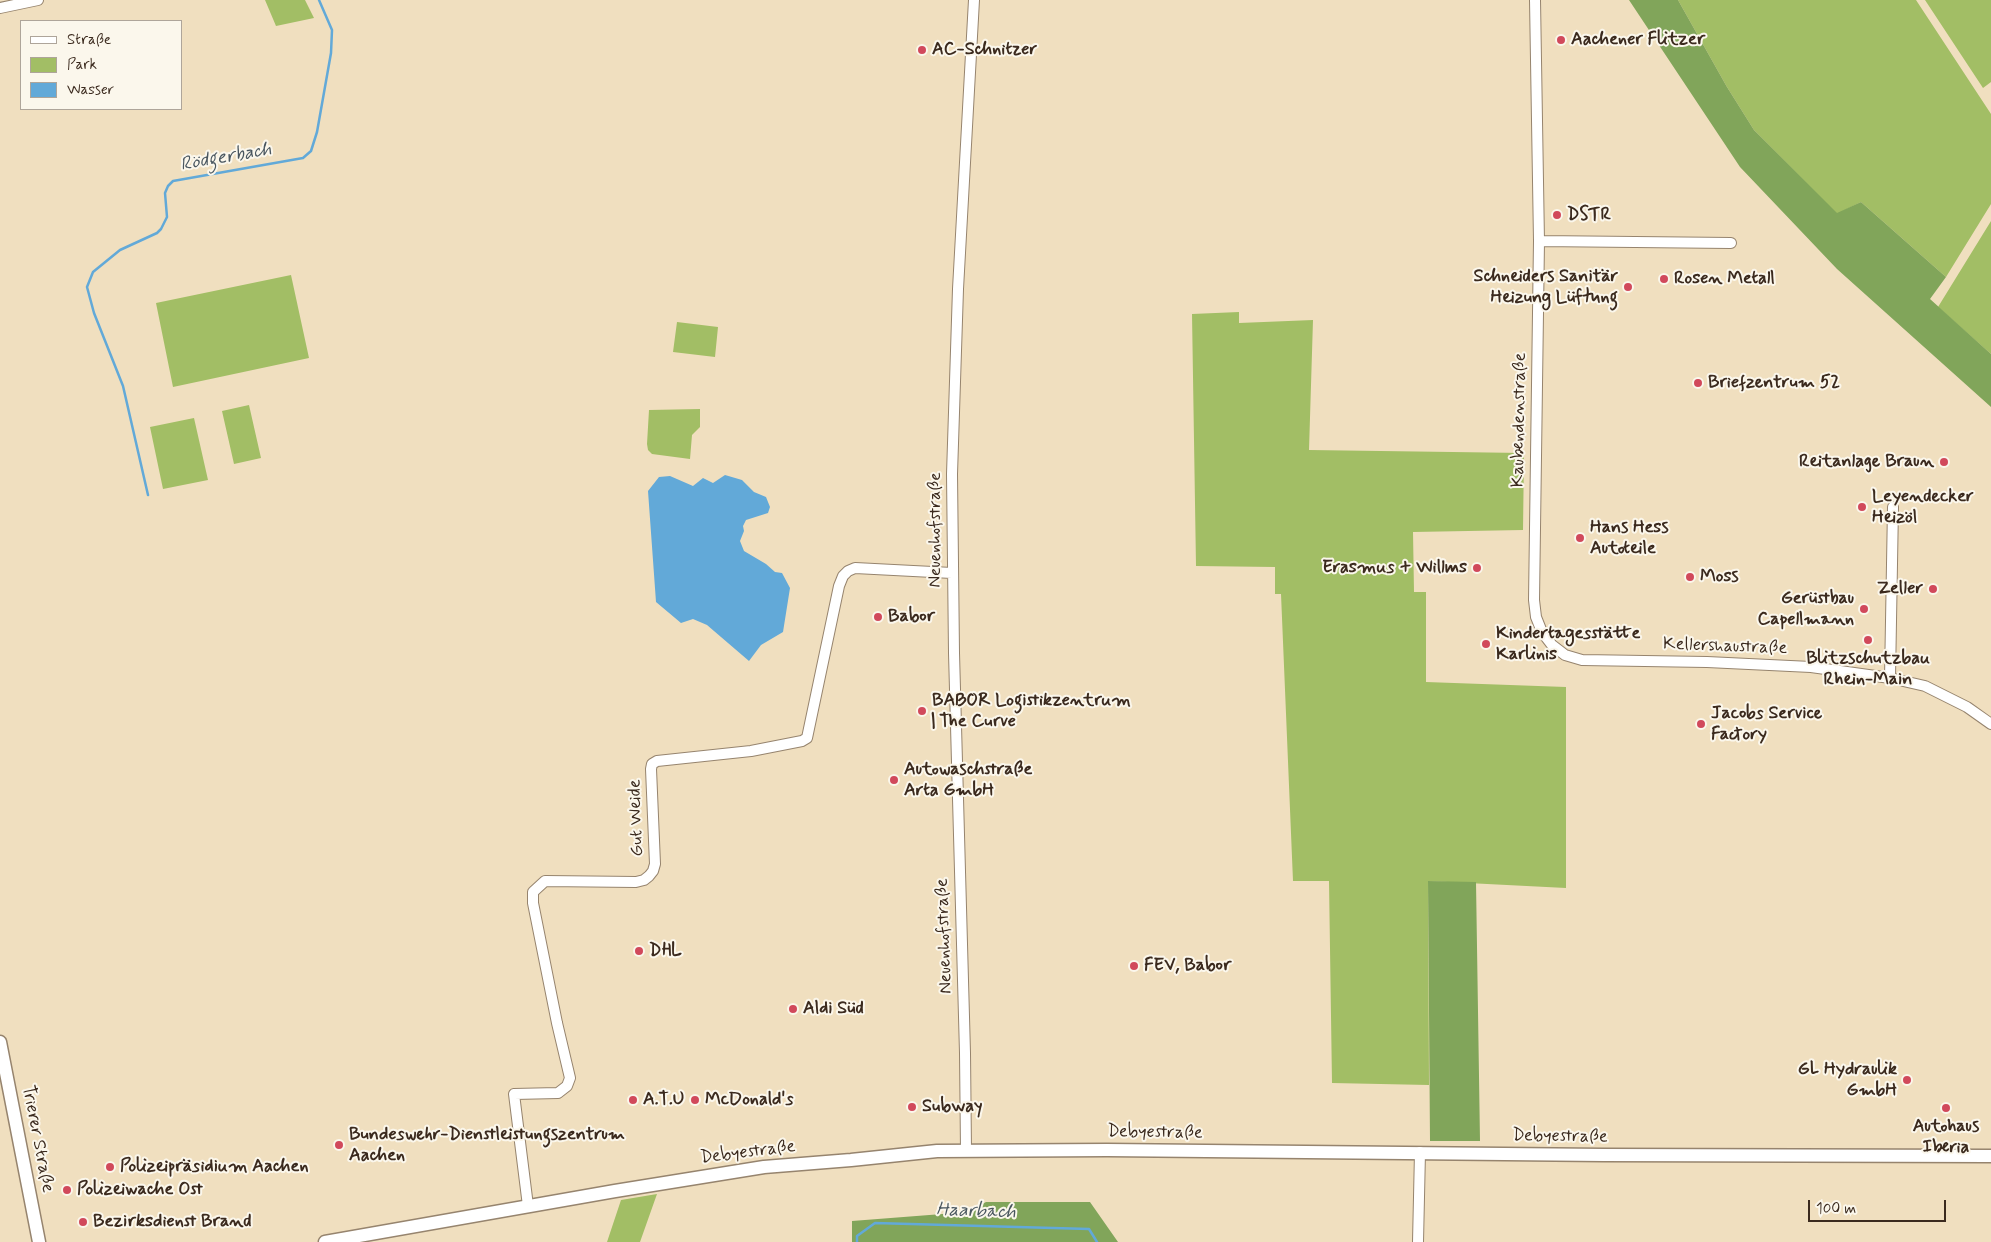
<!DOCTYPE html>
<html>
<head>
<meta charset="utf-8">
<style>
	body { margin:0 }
	#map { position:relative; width:1991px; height:1242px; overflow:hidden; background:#f0dfbf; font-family:Mynerve,sans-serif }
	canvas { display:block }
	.legend { position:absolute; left:20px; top:20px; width:162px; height:90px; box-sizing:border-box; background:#fbf7ec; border:1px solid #aea59a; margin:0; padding:6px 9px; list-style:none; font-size:15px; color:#3b2a1e }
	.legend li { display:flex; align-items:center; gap:10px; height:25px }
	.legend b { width:25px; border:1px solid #aea59a }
	.scale { position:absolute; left:1808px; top:1200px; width:138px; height:22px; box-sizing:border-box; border:2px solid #3b2a1e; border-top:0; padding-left:6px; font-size:15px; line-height:18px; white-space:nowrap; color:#3b2a1e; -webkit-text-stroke:4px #fbf7ec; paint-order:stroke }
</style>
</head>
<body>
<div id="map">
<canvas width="1991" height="1242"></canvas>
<ul class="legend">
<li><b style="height:6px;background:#fff"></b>Straße</li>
<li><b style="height:14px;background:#a2be65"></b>Park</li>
<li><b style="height:14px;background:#62a9d8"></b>Wasser</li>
</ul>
<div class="scale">100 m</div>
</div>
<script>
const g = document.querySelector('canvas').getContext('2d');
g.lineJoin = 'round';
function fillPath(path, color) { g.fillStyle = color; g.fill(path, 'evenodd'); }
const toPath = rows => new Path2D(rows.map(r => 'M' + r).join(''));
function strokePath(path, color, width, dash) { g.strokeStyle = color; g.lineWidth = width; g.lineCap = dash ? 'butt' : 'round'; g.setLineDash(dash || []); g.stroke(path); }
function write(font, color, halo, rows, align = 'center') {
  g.font = font + ' Mynerve,sans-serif'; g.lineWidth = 4; g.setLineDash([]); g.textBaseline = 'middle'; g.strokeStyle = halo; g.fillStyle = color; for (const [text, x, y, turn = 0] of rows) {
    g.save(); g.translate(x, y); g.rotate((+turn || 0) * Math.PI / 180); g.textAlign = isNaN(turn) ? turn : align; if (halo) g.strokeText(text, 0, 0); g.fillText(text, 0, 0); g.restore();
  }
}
const green = toPath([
	[265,0,305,0,314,18,276,26],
	[1678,0,1916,0,1991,114,1991,204,1946,277,1861,202,1837,214,1754,130,1727,87],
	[1925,0,1991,0,1991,82,1983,88],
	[1991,221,1991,354,1938,307],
	[291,275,309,358,173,387,156,303],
	[1239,312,1239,323,1313,320,1309,450,1524,453,1523,530,1413,532,1414,592,1426,592,1426,682,1566,687,1566,888,1428,881,1429,1085,1332,1083,1329,881,1293,881,1281,594,1275,594,1275,567,1196,566,1192,314],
	[677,322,718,327,715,357,673,352],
	[249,405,261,458,234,464,222,411],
	[700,409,700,427,692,435,690,459,652,454,648,450,647,444,649,410],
	[194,418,208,480,163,489,150,427],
	[657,1194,640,1242,607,1242,621,1200]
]);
const forest = toPath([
	[1629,0,1678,0,1727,87,1754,130,1837,213,1861,202,1946,277,1930,299,1991,354,1991,407,1837,269,1740,167],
	[1428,881,1476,882,1480,1141,1430,1141],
	[986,1202,1090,1202,1118,1242,852,1242,852,1221,968,1212]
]);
const water = toPath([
	[725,475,742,480,754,492,766,497,770,507,768,513,746,520,743,526,744,531,740,541,744,551,766,564,775,572,782,573,790,588,783,632,761,645,749,661,707,625,693,619,681,623,656,602,648,491,659,477,670,476,693,486,703,478,713,483]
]);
const stream = toPath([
	[148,495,123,386,94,313,87,287,93,272,120,250,157,233,161,229,167,217,165,193,168,186,173,181,303,158,311,151,317,132,331,53,332,30,319,0],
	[857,1242,857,1236,875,1223,1089,1229,1097,1242]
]);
const minor = toPath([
	[1535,0,1539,241,1534,600,1536,617,1542,632,1552,645,1565,655,1582,660,1707,662,1811,667,1890,678,1925,686,1967,707,1991,724],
	[0,8,38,0],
	[1539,241,1731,243],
	[1890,678,1893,507],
	[966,1151,965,1053,954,653,952,474,958,289,974,0],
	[528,1206,514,1094,558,1093,567,1086,570,1078,557,1023,533,903,533,892,545,881,636,882,644,880,649,876,653,871,655,864,651,769,652,764,657,761,751,751,802,741,807,738,839,586,843,576,848,571,855,568,952,573],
	[1418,1242,1420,1152]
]);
const major = toPath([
	[0,1042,39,1242],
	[325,1242,615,1191,764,1167,851,1160,937,1151,1107,1150,1604,1155,1991,1156]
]);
const markers = [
	[1561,40,5,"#d1495b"],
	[922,50,5,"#d1495b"],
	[1557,215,5,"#d1495b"],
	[1664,279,5,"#d1495b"],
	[1628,287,5,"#d1495b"],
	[1698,383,5,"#d1495b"],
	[1944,462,5,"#d1495b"],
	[1862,507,5,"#d1495b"],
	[1580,538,5,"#d1495b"],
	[1477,568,5,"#d1495b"],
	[1690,577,5,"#d1495b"],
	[1933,589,5,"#d1495b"],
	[1864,609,5,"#d1495b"],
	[878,617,5,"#d1495b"],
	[1868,640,5,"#d1495b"],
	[1486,644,5,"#d1495b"],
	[922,711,5,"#d1495b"],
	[1701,724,5,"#d1495b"],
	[894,780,5,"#d1495b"],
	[639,951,5,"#d1495b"],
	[1134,966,5,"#d1495b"],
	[793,1009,5,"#d1495b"],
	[1907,1080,5,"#d1495b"],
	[633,1100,5,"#d1495b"],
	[695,1100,5,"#d1495b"],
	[912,1107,5,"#d1495b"],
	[1946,1108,5,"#d1495b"],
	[339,1145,5,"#d1495b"],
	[110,1167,5,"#d1495b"],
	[67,1190,5,"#d1495b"],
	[83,1222,5,"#d1495b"]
];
const poiNames = [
	["Aachener Flitzer",1571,40],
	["AC-Schnitzer",932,50],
	["DSTR",1567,215],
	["Schneiders Sanitär",1618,277,"right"],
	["Heizung Lüftung",1618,298,"right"],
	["Rosen Metall",1674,279],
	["Briefzentrum 52",1708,383],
	["Reitanlage Braun",1934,462,"right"],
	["Leyendecker",1872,497],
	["Heizöl",1872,518],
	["Hans Hess",1590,528],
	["Autoteile",1590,549],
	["Erasmus + Willms",1467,568,"right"],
	["Moss",1700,577],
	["Zeller",1923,589,"right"],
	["Gerüstbau",1854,599,"right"],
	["Capellmann",1854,620,"right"],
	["Babor",888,617],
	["Kindertagesstätte",1496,634],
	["Karlinis",1496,655],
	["Blitzschutzbau",1868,659,"center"],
	["Rhein-Main",1868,680,"center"],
	["BABOR Logistikzentrum",932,701],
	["| The Curve",932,722],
	["Jacobs Service",1711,714],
	["Factory",1711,735],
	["Autowaschstraße",904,770],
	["Arta GmbH",904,791],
	["DHL",649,951],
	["FEV, Babor",1144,966],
	["Aldi Süd",803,1009],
	["GL Hydraulik",1897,1070,"right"],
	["GmbH",1897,1091,"right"],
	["A.T.U",643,1100],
	["McDonald's",705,1100],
	["Subway",922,1107],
	["Autohaus",1946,1127,"center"],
	["Iberia",1946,1148,"center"],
	["Bundeswehr-Dienstleistungszentrum",349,1135],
	["Aachen",349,1156],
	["Polizeipräsidium Aachen",120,1167],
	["Polizeiwache Ost",77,1190],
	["Bezirksdienst Brand",93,1222]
];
const streetNames = [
	["Kaubendenstraße",1520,420,-89],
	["Neuenhofstraße",936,530,-90],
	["Kellershaustraße",1725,647,2],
	["Gut Weide",637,818,-92],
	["Neuenhofstraße",945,936,-92],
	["Debyestraße",1155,1133,1],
	["Debyestraße",1560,1137,1],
	["Trierer Straße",37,1139,79],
	["Debyestraße",748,1153,-7]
];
const waterNames = [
	["Rödgerbach",226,158,-10],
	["Haarbach",976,1212,2]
];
fillPath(green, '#a2be65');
fillPath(forest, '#81a55a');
fillPath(water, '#62a9d8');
strokePath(stream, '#62a9d8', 2.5);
strokePath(minor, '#96846e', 12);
strokePath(major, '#96846e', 15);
strokePath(minor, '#fff', 10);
strokePath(major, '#fff', 12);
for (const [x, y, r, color] of markers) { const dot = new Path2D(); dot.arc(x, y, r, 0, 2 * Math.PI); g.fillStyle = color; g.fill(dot); strokePath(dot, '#fbf7ec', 2); }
write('bold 18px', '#3b2a1e', '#fbf7ec', poiNames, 'left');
write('18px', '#3b2a1e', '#fbf7ec', streetNames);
write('italic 19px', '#49565f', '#fbf7ec', waterNames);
</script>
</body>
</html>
